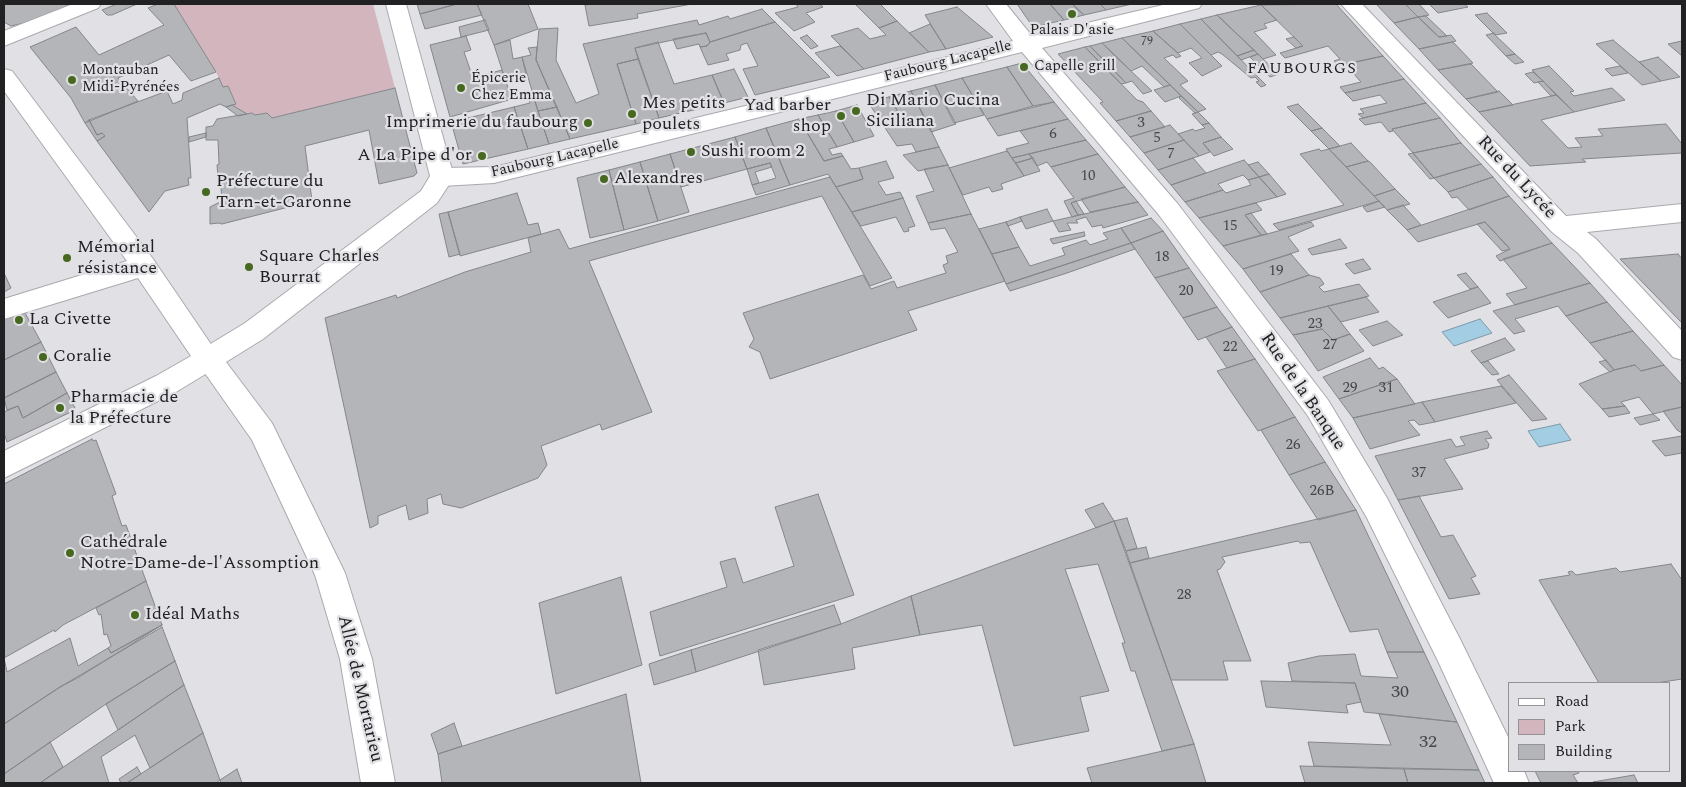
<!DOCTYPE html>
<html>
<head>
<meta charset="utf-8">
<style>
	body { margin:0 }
	#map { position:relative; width:1686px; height:787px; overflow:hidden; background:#e1e0e4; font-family:Spectral,serif }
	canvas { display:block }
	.frame { position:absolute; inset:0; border:5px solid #212123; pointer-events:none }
	.legend { position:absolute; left:1508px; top:682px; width:162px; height:90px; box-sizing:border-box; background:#e1e0e4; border:1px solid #949497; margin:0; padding:6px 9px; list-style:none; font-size:15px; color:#212123 }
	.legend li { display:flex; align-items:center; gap:10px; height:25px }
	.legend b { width:25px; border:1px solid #949497 }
</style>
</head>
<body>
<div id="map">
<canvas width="1686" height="787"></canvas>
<div class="frame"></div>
<ul class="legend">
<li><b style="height:6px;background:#fff"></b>Road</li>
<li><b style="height:14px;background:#d3b6bd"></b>Park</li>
<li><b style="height:14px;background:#b3b5b9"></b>Building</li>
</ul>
</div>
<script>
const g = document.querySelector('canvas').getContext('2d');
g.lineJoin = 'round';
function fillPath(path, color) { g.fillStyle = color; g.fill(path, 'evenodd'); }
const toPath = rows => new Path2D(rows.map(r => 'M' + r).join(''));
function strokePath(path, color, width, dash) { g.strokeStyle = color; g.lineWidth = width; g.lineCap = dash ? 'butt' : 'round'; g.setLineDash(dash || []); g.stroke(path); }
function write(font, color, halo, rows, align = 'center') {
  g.font = font + ' Spectral,serif'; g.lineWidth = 4.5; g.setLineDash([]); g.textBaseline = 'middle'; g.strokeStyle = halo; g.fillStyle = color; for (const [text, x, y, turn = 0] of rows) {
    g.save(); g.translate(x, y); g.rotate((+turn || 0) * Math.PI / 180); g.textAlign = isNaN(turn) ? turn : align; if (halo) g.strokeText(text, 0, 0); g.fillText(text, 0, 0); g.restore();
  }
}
const green = toPath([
	[174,4,373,4,395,88,272,118,267,113,255,115,251,113,247,114,232,105,236,103,228,86,223,87,216,72]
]);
const water = toPath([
	[1480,319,1492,333,1454,346,1442,332,1480,319],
	[1560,424,1571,440,1539,447,1528,431,1560,424]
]);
const building = toPath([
	[4,4,72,4,28,22,11,26,4,22,4,4],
	[117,4,137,4,112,15,107,15,102,10,117,4],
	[158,4,174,4,216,72,191,81,169,55,118,78,138,101,85,123,71,98,30,47,76,27,99,55,164,25,148,8,158,4],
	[417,4,457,4,420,14,417,4],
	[457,4,477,4,482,15,425,29,420,14,457,4],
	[477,4,528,4,538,29,494,45,477,4],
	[593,4,692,4,637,14,638,18,589,26,585,5,593,4],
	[796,4,820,4,823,7,806,13,815,22,794,31,775,13,798,7,796,4],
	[855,4,880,4,897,21,879,28,855,4],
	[1017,4,1050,4,1064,20,1033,27,1017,4],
	[1050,4,1072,4,1084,15,1064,20,1050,4],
	[1072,4,1100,4,1106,10,1084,15,1072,4],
	[1100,4,1132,4,1106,10,1100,4],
	[1336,4,1383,56,1339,66,1334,61,1340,59,1328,46,1285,58,1280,53,1303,46,1261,5,1336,4],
	[1376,4,1405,4,1418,17,1394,23,1376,4],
	[1405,4,1419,4,1429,15,1418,17,1405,4],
	[1429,4,1464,4,1468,7,1438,13,1429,4],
	[1261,5,1277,20,1264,24,1267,28,1254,32,1276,55,1263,59,1217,15,1261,5],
	[957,7,993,37,946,49,925,15,957,7],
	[762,9,775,22,710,42,706,33,635,48,638,59,617,64,636,124,570,139,536,60,539,29,558,28,556,60,576,103,599,94,583,44,697,20,699,25,728,16,730,19,762,9],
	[1487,13,1507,33,1495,35,1475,15,1487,13],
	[1217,15,1254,50,1237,56,1201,19,1217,15],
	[1426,16,1447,36,1439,37,1418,17,1426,16],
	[1418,17,1439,37,1451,35,1456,41,1419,49,1394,23,1418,17],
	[1201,19,1262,81,1266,85,1261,87,1256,82,1259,81,1255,77,1251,78,1222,54,1218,52,1211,55,1180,24,1201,19],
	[485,20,489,30,461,37,459,27,485,20],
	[897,21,929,52,864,69,831,36,858,28,870,39,886,35,879,28,897,21],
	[775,22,830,77,755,95,743,69,758,66,747,43,741,45,740,50,726,54,729,60,708,65,700,47,707,46,710,42,775,22],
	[930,24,946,49,929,52,909,33,930,24],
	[1180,24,1222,66,1202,76,1189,63,1202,58,1191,48,1178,53,1153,31,1180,24],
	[1153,31,1181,56,1176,58,1173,55,1164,58,1188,81,1180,85,1206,109,1198,112,1122,38,1153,31],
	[706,33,710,42,707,46,700,47,699,44,677,49,673,39,706,33],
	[1494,33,1495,35,1515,54,1506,56,1486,35,1494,33],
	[807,35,818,46,811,49,800,38,807,35],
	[466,36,471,50,464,52,473,78,502,70,512,99,450,117,430,45,466,36],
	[1294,37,1303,46,1296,48,1286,39,1294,37],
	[1122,38,1170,85,1164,87,1142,66,1131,71,1102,43,1122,38],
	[510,40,513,59,522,57,526,74,505,79,494,45,510,40],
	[1613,40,1639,62,1661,81,1642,85,1596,44,1613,40],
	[1682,41,1682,56,1668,44,1682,41],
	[658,42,674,84,712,75,724,103,659,118,635,48,658,42],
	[1453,42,1473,63,1438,70,1419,49,1453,42],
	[1102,43,1131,71,1152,91,1143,94,1132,81,1126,83,1090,46,1102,43],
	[840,46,864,69,837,76,815,53,840,46],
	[1090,46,1126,83,1121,84,1085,47,1090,46],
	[537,47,536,60,557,107,538,111,522,57,531,55,528,48,537,47],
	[1085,47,1137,100,1143,102,1151,111,1116,121,1100,103,1103,102,1058,54,1085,47],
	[1254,50,1258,54,1241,60,1237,56,1254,50],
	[1258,54,1263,59,1279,74,1270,77,1250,57,1258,54],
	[1515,54,1524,62,1515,64,1506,56,1515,54],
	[1383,56,1404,79,1345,93,1340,87,1361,82,1345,64,1383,56],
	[1658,57,1680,77,1661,81,1639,62,1658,57],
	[638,59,659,118,636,124,617,64,638,59],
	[1022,63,1054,102,1033,106,1007,67,1022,63],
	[1471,64,1498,92,1466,99,1438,70,1471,64],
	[1549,66,1574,91,1570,92,1574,96,1612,88,1625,100,1574,112,1532,70,1549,66],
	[1620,66,1628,73,1612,76,1605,69,1620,66],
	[1007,67,1033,106,987,119,962,78,1007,67],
	[734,69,748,97,724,103,712,75,734,69],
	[1533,72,1543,81,1534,83,1525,74,1533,72],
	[219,78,223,87,228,86,236,104,226,107,220,104,187,118,191,178,188,178,189,185,165,191,149,212,97,141,105,136,102,133,97,135,89,120,167,91,173,104,182,100,183,93,219,78],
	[962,78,984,115,954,123,935,85,962,78],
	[1404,79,1426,103,1363,118,1358,114,1364,113,1360,109,1387,103,1380,95,1353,101,1345,93,1404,79],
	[1543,81,1556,95,1551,96,1538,82,1543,81],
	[935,85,956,124,931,132,911,91,935,85],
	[1170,85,1181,96,1165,102,1154,90,1170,85],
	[395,88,417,173,414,176,379,184,369,130,305,146,312,201,222,224,218,223,210,224,210,207,222,201,220,176,218,176,217,165,219,164,218,140,206,140,206,127,213,126,217,119,252,113,255,115,267,113,272,118,395,88],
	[911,91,926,120,906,125,889,97,911,91],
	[1499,91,1513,105,1479,112,1466,99,1499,91],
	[1556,95,1574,112,1541,120,1568,148,1582,147,1575,138,1603,136,1598,129,1666,124,1682,144,1682,153,1582,159,1586,162,1530,166,1479,112,1556,95],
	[1181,96,1198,112,1195,113,1179,98,1181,96],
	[889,97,906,125,926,120,939,147,916,152,912,144,897,146,868,102,889,97],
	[534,99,549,144,528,149,514,107,530,103,529,100,534,99],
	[1054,102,1068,119,998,136,987,119,1054,102],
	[1426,103,1440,118,1392,129,1393,131,1389,132,1381,122,1365,125,1359,119,1426,103],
	[1298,104,1322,128,1311,131,1287,107,1298,104],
	[232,105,247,114,238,116,226,107,232,105],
	[857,105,874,136,854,142,836,111,857,105],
	[514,107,528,149,463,164,451,122,514,107],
	[557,107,570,139,549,144,538,111,557,107],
	[836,111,854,142,837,147,818,115,836,111],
	[1151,111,1165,127,1130,137,1116,121,1151,111],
	[1198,112,1209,123,1202,125,1192,114,1198,112],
	[818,115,837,147,829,149,832,155,841,153,843,156,824,161,799,119,818,115],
	[1440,118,1461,143,1413,153,1392,129,1440,118],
	[799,119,824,161,843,156,851,169,859,168,863,179,836,187,828,174,790,185,766,128,799,119],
	[1068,119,1086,140,1012,158,1006,149,1029,143,1020,131,1068,119],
	[89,120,97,135,102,133,105,136,97,141,85,123,89,120],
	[1209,123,1221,137,1203,143,1210,152,1199,156,1178,134,1193,129,1195,131,1205,128,1202,125,1209,123],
	[1170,125,1184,140,1144,153,1130,137,1170,125],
	[766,128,790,185,756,195,752,185,776,178,770,163,747,169,735,137,766,128],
	[1322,128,1340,146,1329,149,1311,131,1322,128],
	[206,133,206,137,189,142,189,137,206,133],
	[735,137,747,169,681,187,670,154,735,137],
	[1221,137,1233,149,1214,156,1203,143,1221,137],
	[1086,140,1098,154,1051,167,1047,162,1037,166,1029,154,1086,140],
	[1184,140,1199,156,1158,170,1144,153,1184,140],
	[1351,143,1368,161,1346,167,1329,149,1351,143],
	[1461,143,1481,164,1434,178,1413,153,1461,143],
	[939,147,948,165,918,171,903,155,939,147],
	[1319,149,1321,151,1329,149,1379,201,1279,230,1273,224,1344,205,1300,154,1319,149],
	[1007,151,1024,176,1001,184,1003,189,992,192,989,187,963,195,949,168,1007,151],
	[1413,153,1434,178,1430,179,1408,154,1413,153],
	[670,154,689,212,658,221,640,162,670,154],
	[1029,154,1033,158,1016,163,1012,158,1029,154],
	[1098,154,1125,187,1071,203,1078,215,1072,217,1064,201,1074,198,1051,167,1098,154],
	[1033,158,1040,171,1024,176,1016,163,1033,158],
	[1193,158,1206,173,1171,185,1158,170,1193,158],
	[1244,160,1259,177,1248,180,1243,175,1218,184,1223,190,1185,202,1171,185,1244,160],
	[886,161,894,178,878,182,886,195,900,192,903,198,852,212,836,187,863,179,859,168,886,161],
	[1368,161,1370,162,1395,189,1374,196,1346,167,1368,161],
	[640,162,658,221,624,230,609,170,640,162],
	[1258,162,1269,174,1259,177,1248,165,1258,162],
	[770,163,772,167,755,172,759,183,752,185,747,169,770,163],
	[1481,164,1493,177,1448,192,1434,178,1481,164],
	[948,165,971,214,928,223,916,196,934,191,924,169,948,165],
	[609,170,624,230,590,238,577,178,609,170],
	[1269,174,1286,194,1277,197,1259,177,1269,174],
	[830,177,892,278,870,286,822,196,589,261,652,412,602,430,600,424,541,446,547,465,538,478,461,508,443,504,441,494,427,499,428,513,409,520,406,505,378,516,378,524,370,528,325,318,396,295,397,298,465,272,531,252,528,238,559,229,569,249,830,177],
	[1259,177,1277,197,1199,218,1185,202,1223,190,1226,193,1251,185,1248,180,1259,177],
	[1493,177,1509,196,1469,210,1457,197,1452,198,1448,192,1493,177],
	[1125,187,1138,202,1090,212,1081,199,1125,187],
	[1395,189,1410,204,1387,210,1374,196,1395,189],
	[517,193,528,225,538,223,541,234,460,256,448,212,517,193],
	[1509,196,1552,243,1500,261,1496,256,1510,249,1485,222,1418,242,1407,230,1509,196],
	[903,198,915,226,908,228,909,231,904,232,896,217,861,226,852,212,903,198],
	[1076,201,1084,214,1078,215,1071,203,1076,201],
	[1379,201,1385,207,1367,212,1363,207,1379,201],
	[1138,202,1148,215,1103,228,1102,225,1092,227,1086,217,1076,220,1078,223,1067,223,1071,230,1059,232,1053,221,1138,202],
	[1256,203,1262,210,1245,215,1261,235,1223,246,1199,218,1256,203],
	[1403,205,1421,225,1407,230,1387,210,1403,205],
	[1047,209,1053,221,1026,229,1020,217,1047,209],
	[448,212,460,254,449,257,439,214,448,212],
	[1251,213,1265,231,1267,234,1261,235,1245,215,1251,213],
	[971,214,1005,281,908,311,917,330,770,379,760,352,749,347,754,339,743,313,863,275,871,289,894,281,897,288,946,273,943,265,948,263,946,256,958,252,945,228,931,230,928,223,971,214],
	[1020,217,1022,221,1008,226,1006,222,1020,217],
	[1151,218,1163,231,1131,243,1121,228,1151,218],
	[1006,222,1019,247,992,254,979,229,1006,222],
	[1311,222,1314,226,1288,237,1299,251,1243,269,1223,246,1311,222],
	[1485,222,1510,249,1502,251,1477,224,1485,222],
	[1121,228,1131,243,1006,284,992,254,1019,247,1030,266,1065,255,1062,248,1086,240,1090,245,1108,239,1103,233,1121,228],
	[1163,231,1189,268,1155,278,1131,243,1163,231],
	[1084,232,1085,236,1053,244,1050,239,1084,232],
	[1340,239,1347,248,1312,255,1308,249,1340,239],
	[1131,243,1135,249,1067,273,1010,291,1006,284,1131,243],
	[1552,243,1590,283,1515,305,1506,294,1527,288,1503,259,1552,243],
	[1291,254,1309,275,1260,292,1243,269,1291,254],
	[1678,254,1682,259,1682,323,1620,259,1678,254],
	[1363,259,1371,269,1354,274,1345,264,1363,259],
	[1189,268,1217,307,1183,318,1155,278,1189,268],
	[4,273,11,288,4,292,4,273],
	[1466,273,1478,287,1470,289,1457,275,1466,273],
	[1309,275,1320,278,1324,284,1319,287,1324,292,1359,284,1369,296,1280,318,1260,292,1309,275],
	[1590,283,1607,302,1566,316,1558,306,1515,319,1525,331,1514,334,1493,311,1590,283],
	[1478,287,1491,303,1448,318,1433,302,1478,287],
	[1366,297,1379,312,1341,322,1328,306,1366,297],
	[1607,302,1633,331,1590,343,1566,316,1607,302],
	[1328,306,1350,334,1333,340,1322,329,1293,335,1280,318,1328,306],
	[1217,307,1232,327,1198,340,1183,318,1217,307],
	[24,311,41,342,4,360,4,317,24,311],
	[1387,321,1403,335,1373,346,1359,330,1387,321],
	[1232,327,1255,359,1227,368,1206,337,1232,327],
	[1322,329,1333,340,1350,334,1364,351,1318,371,1293,335,1322,329],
	[1633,331,1664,365,1641,371,1635,365,1614,370,1590,343,1633,331],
	[1505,338,1515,350,1481,363,1471,351,1505,338],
	[41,342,56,372,4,398,4,360,41,342],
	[1370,358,1379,369,1383,367,1397,379,1339,399,1323,377,1370,358],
	[1255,359,1295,417,1258,431,1217,371,1255,359],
	[1606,360,1614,370,1610,372,1599,362,1606,360],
	[1488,361,1499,374,1492,375,1481,363,1488,361],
	[1635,365,1641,371,1664,365,1682,385,1682,407,1653,414,1639,397,1621,402,1625,406,1602,409,1579,384,1614,370,1635,365],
	[56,372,67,393,23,418,18,406,7,410,4,398,56,372],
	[1509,375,1547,419,1532,421,1497,380,1509,375],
	[1397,379,1415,404,1353,418,1339,399,1397,379],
	[1501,386,1516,403,1435,422,1422,402,1501,386],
	[67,393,75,408,73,411,7,442,4,433,4,412,18,406,23,418,67,393],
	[1422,402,1435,422,1419,425,1414,420,1408,421,1420,435,1370,449,1353,418,1422,402],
	[1625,406,1630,413,1609,417,1602,409,1625,406],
	[1682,407,1682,433,1677,430,1663,411,1682,407],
	[1653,414,1660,420,1640,425,1634,418,1653,414],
	[1295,417,1325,462,1289,475,1261,430,1295,417],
	[1487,431,1492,438,1485,439,1489,444,1488,448,1444,459,1463,489,1398,500,1375,456,1451,439,1456,447,1465,445,1460,437,1487,431],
	[1682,436,1682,453,1665,456,1652,441,1682,436],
	[92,439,93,441,96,440,116,494,112,496,122,526,126,525,146,581,63,625,55,632,54,630,4,658,4,484,92,439],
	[1325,462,1356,510,1318,520,1289,475,1325,462],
	[818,494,854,595,660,656,650,612,727,587,720,562,735,558,743,583,794,566,775,507,818,494],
	[1419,496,1441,537,1453,535,1476,576,1471,578,1480,594,1449,599,1398,500,1419,496],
	[1103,503,1114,521,1096,528,1085,510,1103,503],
	[1356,510,1424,652,1387,652,1378,629,1350,632,1310,542,1300,543,1298,541,1222,557,1225,562,1220,569,1217,570,1251,661,1223,661,1228,680,1171,680,1130,563,1356,510],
	[1127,518,1137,548,1126,551,1114,521,1127,518],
	[1114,521,1194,744,1162,751,1135,671,1131,671,1122,643,1125,643,1098,564,1065,569,1109,691,1080,697,1089,731,1014,746,982,625,920,635,911,596,1114,521],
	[1146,547,1149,558,1130,563,1126,551,1146,547],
	[1671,564,1682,580,1682,679,1656,683,1599,683,1539,580,1570,575,1568,572,1572,571,1576,575,1616,568,1620,572,1671,564],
	[621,577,642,665,556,694,539,603,621,577],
	[146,581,162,625,111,653,108,648,111,646,107,634,104,635,101,614,99,615,96,608,146,581],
	[911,596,920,635,852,648,855,669,764,685,758,650,841,624,911,596],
	[834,605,841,624,696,672,691,650,834,605],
	[162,625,79,677,60,687,4,724,4,658,7,672,70,638,78,666,108,648,111,653,162,625],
	[162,627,175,661,106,704,4,774,4,724,60,687,162,627],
	[691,650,696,672,654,685,649,664,691,650],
	[1387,652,1424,652,1457,722,1364,712,1355,683,1292,681,1288,663,1319,656,1355,654,1361,676,1398,678,1387,652],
	[175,661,184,685,118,730,106,704,175,661],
	[1261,681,1355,683,1361,702,1346,705,1348,713,1266,707,1261,681],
	[184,685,203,733,150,768,135,735,101,757,109,783,40,783,184,685],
	[626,694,641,783,442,783,438,754,626,694],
	[1379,714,1457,722,1479,770,1314,766,1308,742,1391,745,1379,714],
	[454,723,462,746,438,754,431,734,454,723],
	[203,733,220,780,216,783,127,783,203,733],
	[50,742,63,767,40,783,4,783,4,774,50,742],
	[1194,744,1206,783,1092,783,1087,768,1194,744],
	[1300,766,1404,769,1408,783,1305,783,1300,766],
	[137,767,141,774,127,783,121,783,119,779,137,767],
	[237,769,242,783,221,783,220,780,237,769],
	[1404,769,1479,770,1485,783,1408,783,1404,769],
	[1535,771,1578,771,1579,773,1573,775,1578,783,1541,783,1535,771],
	[1634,775,1638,783,1593,782,1634,775]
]);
const minor = toPath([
	[73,4,101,4,98,8,4,46,4,31,73,4],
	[986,4,1006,4,1032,36,1167,4,1202,4,1199,8,1042,48,1177,203,1328,400,1387,498,1460,639,1510,741,1510,771,1524,771,1529,783,1494,783,1438,661,1367,518,1308,416,1159,215,1022,52,494,183,442,186,434,183,430,177,434,171,442,168,494,167,1013,41,986,4],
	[1341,4,1362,4,1566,216,1682,204,1682,222,1587,232,1596,239,1682,331,1682,360,1673,357,1578,253,1552,232,1341,4],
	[4,69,12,71,153,259,221,359,217,367,176,392,4,478,4,451,156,376,191,356,138,278,4,319,4,299,127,261,4,91,4,69]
]);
const major = toPath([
	[386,4,406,4,454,177,437,203,263,339,226,362,272,423,345,573,372,659,395,783,361,783,340,659,315,575,252,440,195,359,199,351,245,323,421,191,430,176,386,4]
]);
const markers = [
	[1072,14,5,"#47681f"],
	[1024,67,5,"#47681f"],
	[72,80,5,"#47681f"],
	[461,88,5,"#47681f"],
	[856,111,5,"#47681f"],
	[632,114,5,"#47681f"],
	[841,116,5,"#47681f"],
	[588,123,5,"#47681f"],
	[691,152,5,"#47681f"],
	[482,156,5,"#47681f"],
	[604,179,5,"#47681f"],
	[206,192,5,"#47681f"],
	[67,258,5,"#47681f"],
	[249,267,5,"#47681f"],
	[19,320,5,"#47681f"],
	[43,357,5,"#47681f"],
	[60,408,5,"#47681f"],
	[70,553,5,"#47681f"],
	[135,615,5,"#47681f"]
];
const farNumbernames = [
	["79",1147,43]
];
const farPoinames = [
	["Palais D'asie",1072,31,"center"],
	["Capelle grill",1034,67],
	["Montauban",82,71],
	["Midi-Pyrénées",82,88],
	["Épicerie",471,79],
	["Chez Emma",471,96]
];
const farStreetnames = [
	["Faubourg Lacapelle",948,62,-14],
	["Faubourg Lacapelle",555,159,-13]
];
const numberNames = [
	["3",1141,124],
	["6",1053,135],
	["5",1157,139],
	["7",1171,155],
	["10",1088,177],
	["15",1230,227],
	["18",1162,258],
	["19",1276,272],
	["20",1186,292],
	["23",1315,325],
	["27",1330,346],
	["22",1230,348],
	["29",1350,389],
	["31",1386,389],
	["26",1293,446],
	["37",1419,474],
	["26B",1322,492],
	["28",1184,596]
];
const farNeighbourhoodnames = [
	["FAUBOURGS",1302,70]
];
const poiNames = [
	["Di Mario Cucina",866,101],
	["Siciliana",866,122],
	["Mes petits",642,104],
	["poulets",642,125],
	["Yad barber",831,106,"right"],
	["shop",831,127,"right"],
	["Imprimerie du faubourg",578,123,"right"],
	["Sushi room 2",701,152],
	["A La Pipe d'or",472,156,"right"],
	["Alexandres",614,179],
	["Préfecture du",216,182],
	["Tarn-et-Garonne",216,203],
	["Mémorial",77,248],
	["résistance",77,269],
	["Square Charles",259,257],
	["Bourrat",259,278],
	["La Civette",29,320],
	["Coralie",53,357],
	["Pharmacie de",70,398],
	["la Préfecture",70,419],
	["Cathédrale",80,543],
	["Notre-Dame-de-l'Assomption",80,564],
	["Idéal Maths",145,615]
];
const streetNames = [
	["Rue du Lycée",1516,178,47],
	["Rue de la Banque",1302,392,56],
	["Allée de Mortarieu",359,689,77]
];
const nearNumbernames = [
	["30",1400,693],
	["32",1428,743]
];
fillPath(green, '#d3b6bd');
fillPath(water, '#a2cde3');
strokePath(water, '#7b99a9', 1);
fillPath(building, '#b3b5b9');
strokePath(building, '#83868a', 1);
strokePath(minor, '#aaa9ae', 2);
strokePath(major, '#aaa9ae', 2);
fillPath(minor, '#fff');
fillPath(major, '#fff');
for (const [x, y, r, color] of markers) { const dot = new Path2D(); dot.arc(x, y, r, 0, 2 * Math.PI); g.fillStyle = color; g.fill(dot); strokePath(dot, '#e1e0e4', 2); }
write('12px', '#464648', null, farNumbernames);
write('15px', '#212123', '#e1e0e4', farPoinames, 'left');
write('15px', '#212123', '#e1e0e4', farStreetnames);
write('15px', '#464648', null, numberNames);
g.letterSpacing = '1px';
write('16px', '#212123', '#e1e0e4', farNeighbourhoodnames);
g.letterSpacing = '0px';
write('18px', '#212123', '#e1e0e4', poiNames, 'left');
write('18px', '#212123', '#e1e0e4', streetNames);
write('18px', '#464648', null, nearNumbernames);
</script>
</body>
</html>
